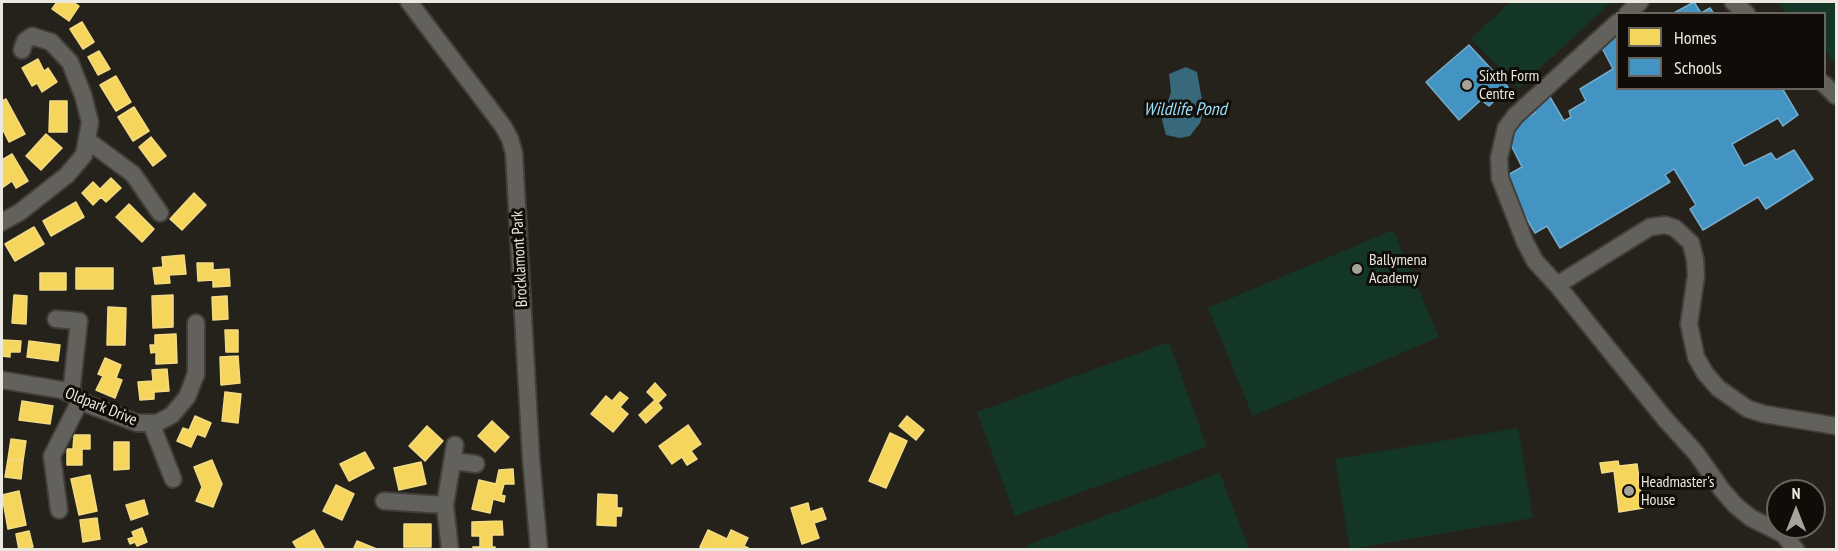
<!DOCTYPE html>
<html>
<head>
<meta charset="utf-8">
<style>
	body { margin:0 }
	#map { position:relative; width:1838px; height:551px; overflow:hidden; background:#25221b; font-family:"PT Sans Narrow",sans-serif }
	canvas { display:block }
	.frame { position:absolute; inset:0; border:3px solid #ebe8e0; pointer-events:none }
	.legend { position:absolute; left:1616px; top:12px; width:210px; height:78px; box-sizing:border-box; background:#100d08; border:2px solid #68655e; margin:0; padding:8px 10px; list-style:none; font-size:18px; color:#ebe8e0 }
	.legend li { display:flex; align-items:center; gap:12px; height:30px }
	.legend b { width:30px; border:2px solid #68655e }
	.north { position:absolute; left:1766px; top:479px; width:60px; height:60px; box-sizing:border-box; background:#100d08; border:2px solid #68655e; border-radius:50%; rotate:0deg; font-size:16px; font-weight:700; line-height:24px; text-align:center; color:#ebe8e0 }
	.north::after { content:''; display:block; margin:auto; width:21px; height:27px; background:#a6a39b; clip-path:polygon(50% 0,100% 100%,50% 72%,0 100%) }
</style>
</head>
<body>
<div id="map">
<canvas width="1838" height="551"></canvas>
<div class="frame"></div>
<ul class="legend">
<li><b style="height:16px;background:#f6d55c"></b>Homes</li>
<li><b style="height:16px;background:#4393c3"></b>Schools</li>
</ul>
<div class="north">N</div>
</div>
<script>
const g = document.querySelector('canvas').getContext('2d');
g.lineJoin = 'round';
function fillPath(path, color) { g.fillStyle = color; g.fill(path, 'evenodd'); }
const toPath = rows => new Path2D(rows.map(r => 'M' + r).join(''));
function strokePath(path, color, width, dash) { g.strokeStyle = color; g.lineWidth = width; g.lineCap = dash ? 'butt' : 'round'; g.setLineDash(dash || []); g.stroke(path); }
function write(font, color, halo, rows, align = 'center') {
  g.font = font + ' "PT Sans Narrow",sans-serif'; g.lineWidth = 6; g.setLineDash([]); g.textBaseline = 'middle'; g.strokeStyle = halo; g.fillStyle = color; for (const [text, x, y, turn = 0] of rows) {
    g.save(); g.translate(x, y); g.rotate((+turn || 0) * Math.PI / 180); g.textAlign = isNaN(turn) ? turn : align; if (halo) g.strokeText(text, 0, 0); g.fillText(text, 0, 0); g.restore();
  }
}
const green = toPath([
	[1510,2,1611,2,1519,88,1471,39],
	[1776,2,1836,2,1836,64,1825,51,1824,14,1787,13],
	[1393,230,1439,337,1253,416,1208,308],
	[1169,342,1207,447,1015,516,977,412],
	[1518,428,1533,518,1350,549,1335,459],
	[1220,473,1249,549,1029,549,1027,545]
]);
const water = toPath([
	[1186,67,1197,72,1204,111,1200,123,1190,136,1180,138,1166,135,1162,120,1171,92,1169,74]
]);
const homes = toPath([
	[57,2,73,2,79,6,69,21,52,9,57,2],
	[82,22,94,42,83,49,70,29,82,22],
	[99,51,110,69,98,75,88,57,99,51],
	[38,59,44,71,48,68,57,82,42,92,37,83,32,86,22,68,38,59],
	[116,76,131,102,116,111,100,85,116,76],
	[6,99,25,134,9,142,2,128,2,101,6,99],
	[50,101,67,101,67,132,49,132,50,101],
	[134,107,149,131,133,141,118,117,134,107],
	[46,134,62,148,41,170,26,156,46,134],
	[151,137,166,156,153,166,139,147,151,137],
	[12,154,28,181,16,188,12,181,2,188,2,160,12,154],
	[111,178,121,188,106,202,101,197,93,205,82,193,93,182,100,189,111,178],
	[194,193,206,205,182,230,170,219,194,193],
	[76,202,84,217,51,236,43,221,76,202],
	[129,204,154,229,142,242,116,217,129,204],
	[34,227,44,244,15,261,5,244,34,227],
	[184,255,186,274,169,275,170,283,155,284,153,268,163,267,162,257,184,255],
	[197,263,213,263,213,270,229,269,230,286,213,287,213,280,198,281,197,263],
	[76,268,113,268,113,289,76,289,76,268],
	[40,273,66,273,66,290,40,290,40,273],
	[14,295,27,296,26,324,12,323,14,295],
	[173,295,173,327,153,328,152,296,173,295],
	[227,296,228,319,213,320,212,297,227,296],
	[108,307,126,308,125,345,107,345,108,307],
	[225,330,238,330,238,352,226,352,225,330],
	[176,334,177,363,156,364,156,352,151,353,150,345,155,345,155,335,176,334],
	[2,340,21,341,20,352,10,352,10,357,2,356,2,340],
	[29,341,60,345,58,361,27,357,29,341],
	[238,356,240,383,221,385,220,357,238,356],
	[105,358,121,365,116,378,122,380,115,398,96,390,103,376,98,374,105,358],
	[167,369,169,391,154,392,154,399,140,400,138,382,153,381,152,370,167,369],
	[655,383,666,395,658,403,662,408,646,423,639,415,655,400,647,392,655,383],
	[225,392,241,394,238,423,222,421,225,392],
	[620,392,628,398,620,407,628,414,613,432,591,414,606,396,612,401,620,392],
	[22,401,53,406,50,424,19,420,22,401],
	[195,416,211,423,205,437,197,434,191,447,177,441,183,428,189,430,195,416],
	[907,416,924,430,916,440,899,426,907,416],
	[492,421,509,437,495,452,478,436,492,421],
	[688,425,701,444,691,451,697,459,687,465,682,457,672,464,659,446,688,425],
	[427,426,443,441,425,461,409,446,427,426],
	[890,433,907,441,886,488,869,481,890,433],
	[74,435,90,435,90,449,82,449,82,465,67,465,67,449,73,449,74,435],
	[11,439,26,441,23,461,8,459,11,439],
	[114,442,129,442,129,469,114,470,114,442],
	[365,452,374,468,349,481,340,464,365,452],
	[8,459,23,461,21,479,5,477,8,459],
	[212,460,222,484,213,507,196,501,202,487,194,467,212,460],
	[1618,461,1619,466,1637,464,1643,508,1619,512,1614,471,1602,473,1600,463,1618,461],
	[421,462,426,484,399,490,394,468,421,462],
	[513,469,514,484,504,484,501,495,505,496,504,502,493,499,490,513,472,509,479,480,496,484,499,470,513,469],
	[90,475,97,511,79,515,71,479,90,475],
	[336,485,354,494,342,520,323,511,336,485],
	[19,491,26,525,8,529,2,495,19,491],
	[598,494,617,495,617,508,622,508,621,516,616,516,616,526,597,525,598,494],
	[144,500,148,514,131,520,126,505,144,500],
	[808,503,810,512,822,508,826,519,814,523,819,538,802,544,791,508,808,503],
	[97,518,100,539,83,542,80,520,97,518],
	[502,521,503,535,492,535,492,547,495,547,495,550,473,550,473,547,480,547,480,536,472,536,472,522,502,521],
	[404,524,431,524,431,547,404,547,404,524],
	[142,528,147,542,137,546,135,542,130,544,128,539,134,537,132,532,142,528],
	[314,530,325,550,298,550,293,542,314,530],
	[708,530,727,539,731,530,748,538,744,546,750,549,705,550,700,547,708,530],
	[29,531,33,547,19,550,16,534,29,531],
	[357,541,379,550,353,550,357,541]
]);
const schools = toPath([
	[1694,2,1701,13,1710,8,1714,14,1672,14,1694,2],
	[1618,34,1618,88,1782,88,1798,115,1783,126,1778,118,1732,144,1744,166,1771,153,1776,160,1794,150,1813,179,1766,209,1758,197,1703,230,1690,209,1696,205,1674,169,1665,175,1670,182,1560,248,1547,226,1535,233,1514,197,1516,195,1506,176,1522,167,1510,143,1513,126,1535,113,1533,108,1550,97,1564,121,1571,117,1569,111,1586,101,1580,89,1613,69,1600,44,1618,34],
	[1469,45,1508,87,1489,106,1481,100,1459,120,1426,82,1469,45]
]);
const minor = toPath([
	[409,2,503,126,510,139,514,153,531,458,539,550],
	[1733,2,1747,14],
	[1627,14,1640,2],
	[1618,22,1515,116,1506,128,1499,158,1500,178,1525,242,1535,261,1557,285,1665,419,1696,453,1722,490,1735,505,1751,518,1783,534,1796,550],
	[1824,84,1836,96],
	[87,140,133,174,160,213],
	[2,222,20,212,67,175,84,155,90,122,83,95,70,62,51,42,32,36,25,41,22,50],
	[1557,285,1650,227,1665,225,1675,228,1691,243,1695,259,1696,276,1689,324,1696,357,1705,373,1718,388,1748,409,1764,414,1836,426],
	[56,319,79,321,71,394],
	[2,380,62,390,71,394,87,404,137,423,157,423,172,415,187,397,196,374,196,323],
	[151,423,173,479],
	[453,461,476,464],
	[384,501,445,505],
	[59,510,52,456,80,401],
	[450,550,445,505,455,445]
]);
const markers = [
	[1467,85,6,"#a6a39b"],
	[1357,269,6,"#a6a39b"],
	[1629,491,6,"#a6a39b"]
];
const poiNames = [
	["Sixth Form",1479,76],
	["Centre",1479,94],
	["Ballymena",1369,260],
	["Academy",1369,278],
	["Headmaster's",1641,482],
	["House",1641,500]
];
const streetNames = [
	["Brocklamont Park",520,259,-93],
	["Oldpark Drive",101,407,22]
];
const waterNames = [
	["Wildlife Pond",1185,110]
];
fillPath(green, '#143626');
fillPath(water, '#38687b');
fillPath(homes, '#f6d55c');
strokePath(homes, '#f3db84', 1.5);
fillPath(schools, '#4393c3');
strokePath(schools, '#75accc', 1.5);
strokePath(minor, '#423f3a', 20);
strokePath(minor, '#63615c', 16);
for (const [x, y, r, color] of markers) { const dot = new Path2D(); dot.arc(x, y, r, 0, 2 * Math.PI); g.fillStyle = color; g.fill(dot); strokePath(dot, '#100d08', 2); }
write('16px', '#ebe8e0', '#100d08', poiNames, 'left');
write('16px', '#ebe8e0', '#100d08', streetNames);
write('italic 18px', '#9bdcf9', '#100d08', waterNames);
</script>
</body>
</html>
